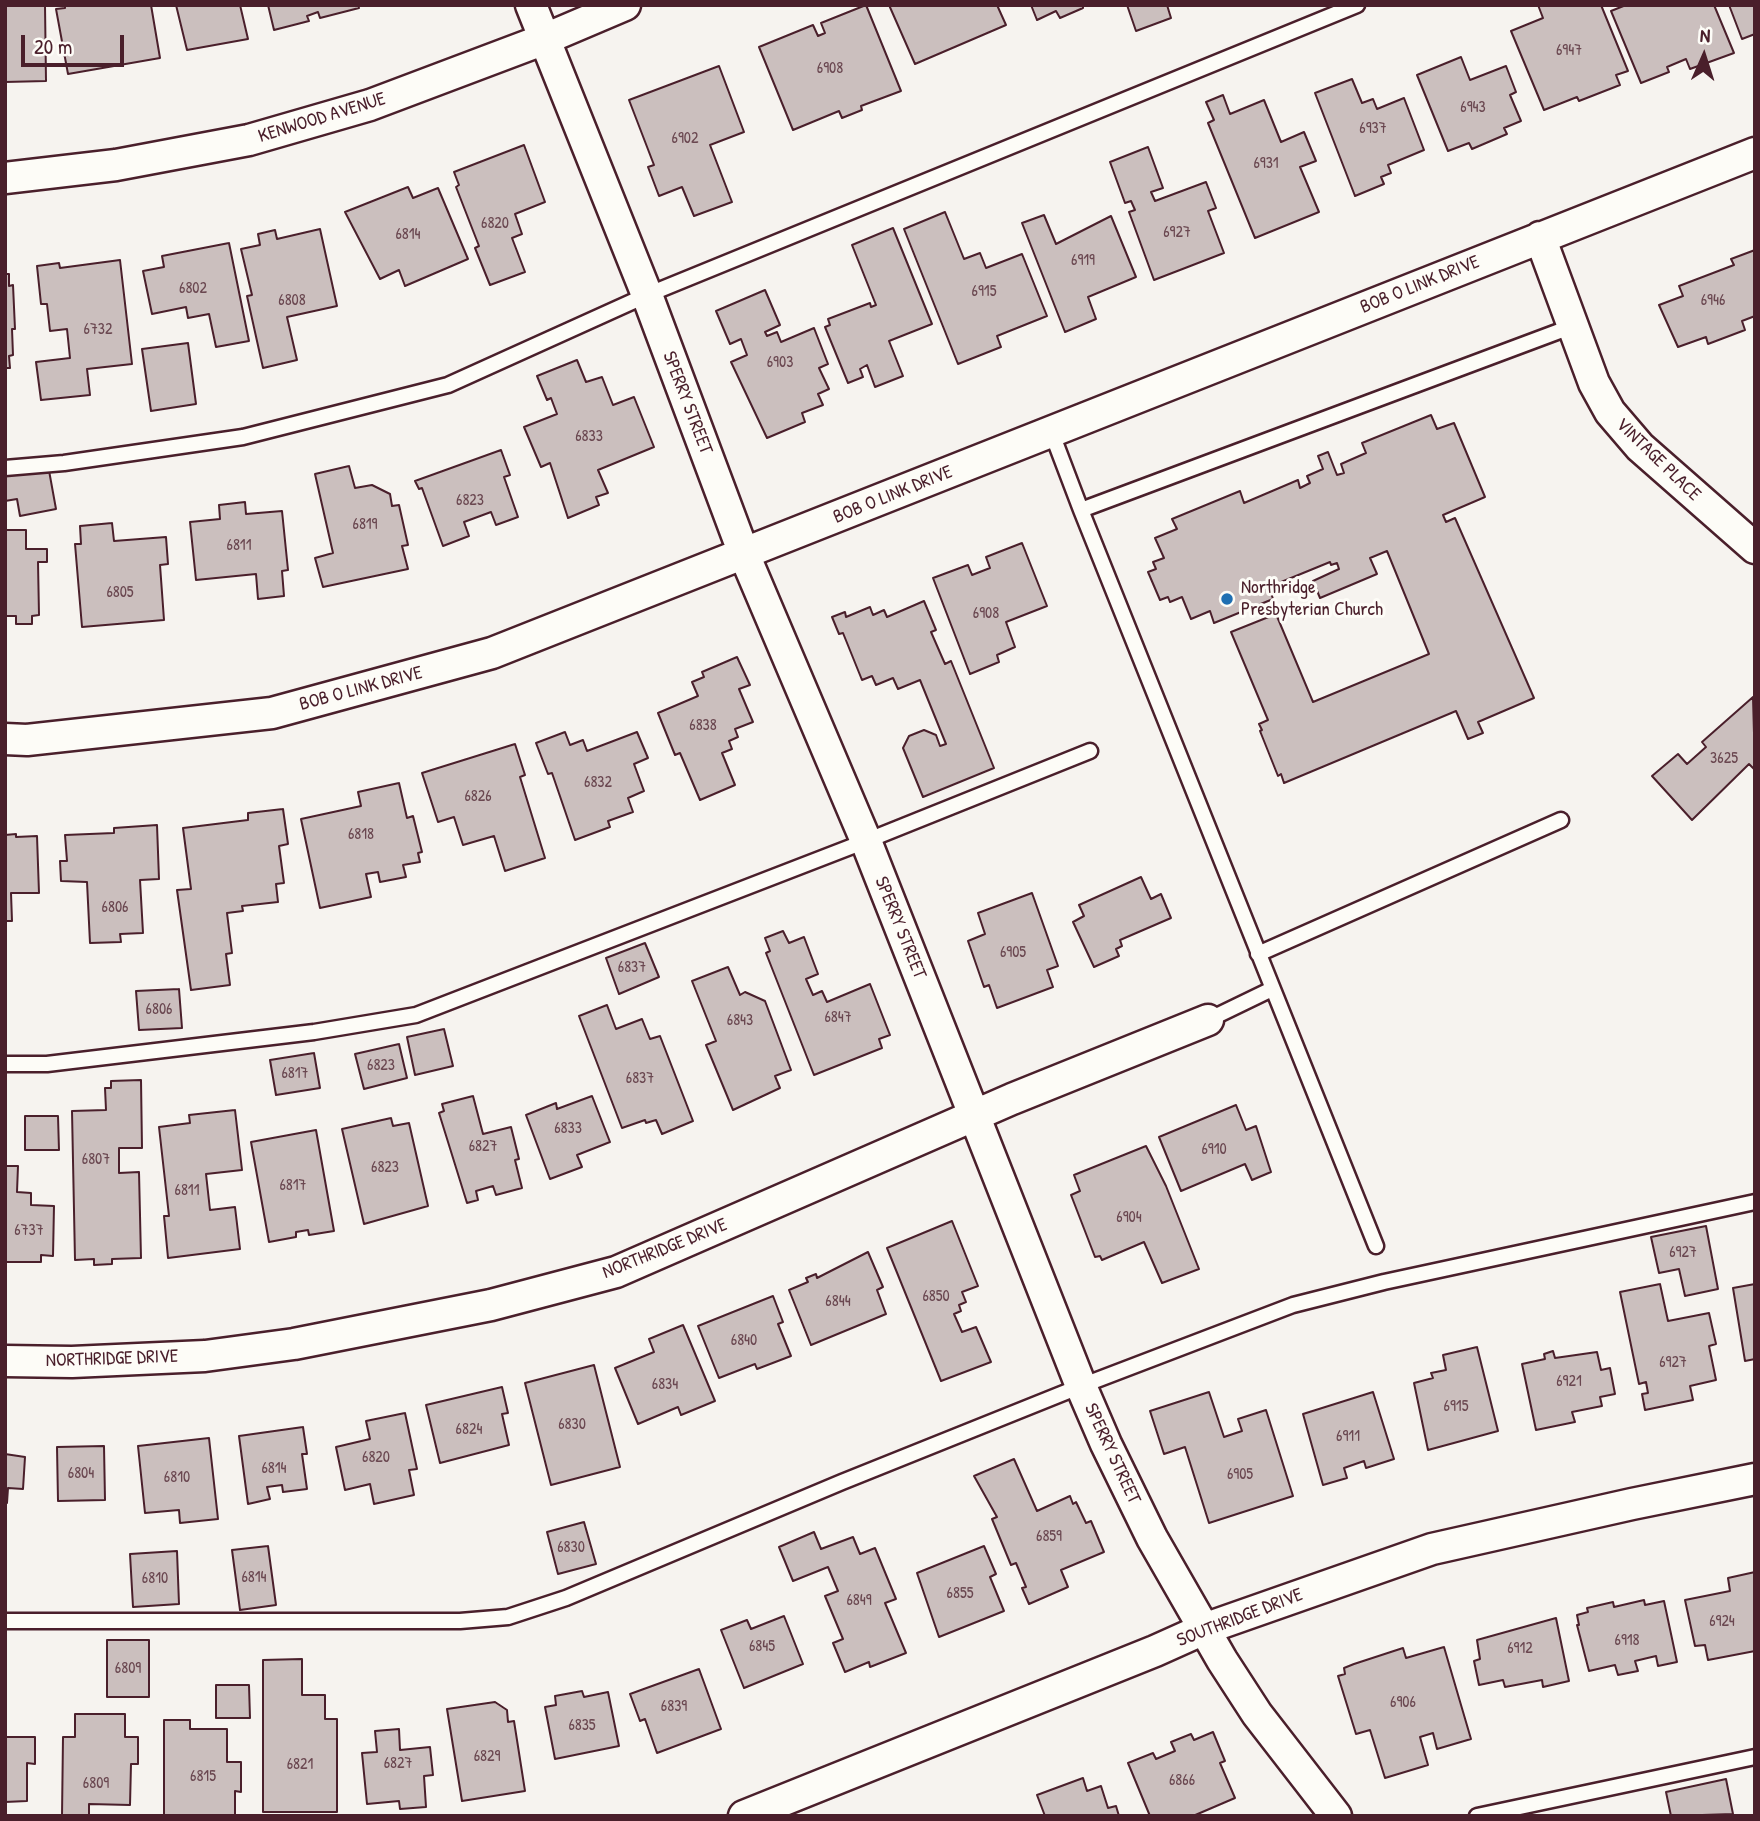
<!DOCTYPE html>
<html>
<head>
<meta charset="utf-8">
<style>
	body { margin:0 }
	#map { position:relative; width:1760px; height:1821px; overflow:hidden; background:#f6f3ef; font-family:"Patrick Hand",sans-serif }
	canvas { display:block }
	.frame { position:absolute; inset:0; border:7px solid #4a1f2b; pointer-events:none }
	.north { position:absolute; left:1669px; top:21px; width:70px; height:70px; -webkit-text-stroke:5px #fdfcf7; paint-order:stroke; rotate:3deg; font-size:19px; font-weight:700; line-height:28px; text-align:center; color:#4a1f2b }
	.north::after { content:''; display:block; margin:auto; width:24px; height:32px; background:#4a1f2b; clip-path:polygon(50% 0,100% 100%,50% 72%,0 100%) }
	.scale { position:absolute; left:21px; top:35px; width:103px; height:32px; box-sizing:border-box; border:4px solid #4a1f2b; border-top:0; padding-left:9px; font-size:21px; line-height:24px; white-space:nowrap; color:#4a1f2b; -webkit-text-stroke:5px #fdfcf7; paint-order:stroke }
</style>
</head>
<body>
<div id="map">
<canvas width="1760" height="1821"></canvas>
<div class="frame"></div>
<div class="north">N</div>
<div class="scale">20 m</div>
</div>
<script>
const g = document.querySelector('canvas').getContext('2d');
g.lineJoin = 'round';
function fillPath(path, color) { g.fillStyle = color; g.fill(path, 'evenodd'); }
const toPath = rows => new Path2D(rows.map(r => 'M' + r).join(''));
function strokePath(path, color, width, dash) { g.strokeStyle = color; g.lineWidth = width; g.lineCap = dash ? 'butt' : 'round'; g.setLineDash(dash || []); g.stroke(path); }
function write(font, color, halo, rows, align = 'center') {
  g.font = font + ' "Patrick Hand",sans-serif'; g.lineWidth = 6; g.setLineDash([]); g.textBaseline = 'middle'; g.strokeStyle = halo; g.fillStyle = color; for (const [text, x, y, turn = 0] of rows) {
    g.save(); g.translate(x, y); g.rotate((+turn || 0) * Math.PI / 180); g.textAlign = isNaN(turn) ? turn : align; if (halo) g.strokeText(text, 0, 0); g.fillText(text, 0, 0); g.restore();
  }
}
const building = toPath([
	[5,5,45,5,46,81,5,82,5,5],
	[65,5,151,5,160,58,68,74,56,9,65,8,65,5],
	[176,5,240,5,248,39,187,50,176,5],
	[268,5,358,5,359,8,320,18,318,12,307,16,309,21,274,30,268,5],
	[866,5,901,91,861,106,862,110,842,118,839,111,793,130,759,47,813,25,818,36,825,33,821,23,866,5],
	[889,5,997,5,1006,25,915,64,889,5],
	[1031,5,1083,5,1083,8,1060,18,1056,11,1037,20,1031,5],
	[1127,5,1167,5,1171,18,1136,31,1127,5],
	[1538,5,1601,5,1628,71,1616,75,1620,85,1579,101,1577,97,1544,110,1511,31,1543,18,1538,5],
	[1626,5,1714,5,1734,53,1690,69,1686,59,1667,67,1669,72,1641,83,1611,11,1626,5],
	[1729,5,1755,5,1755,34,1742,39,1729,5],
	[1461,57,1470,80,1506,66,1516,92,1510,95,1521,121,1504,128,1507,134,1472,149,1469,143,1448,151,1417,75,1461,57],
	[719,66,744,132,710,145,732,202,694,216,682,187,659,196,648,167,654,165,629,100,719,66],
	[1352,79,1362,103,1373,99,1377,109,1404,98,1424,150,1388,165,1391,173,1381,177,1384,184,1355,196,1315,93,1352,79],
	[1223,95,1230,114,1264,100,1281,142,1304,132,1316,161,1300,167,1319,212,1255,238,1208,123,1214,120,1206,102,1223,95],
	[524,145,545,202,515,214,522,234,512,238,525,272,490,285,475,248,479,246,456,187,459,185,454,172,524,145],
	[1148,147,1163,188,1151,192,1155,201,1206,182,1216,208,1208,211,1224,253,1154,280,1129,212,1135,210,1131,201,1125,203,1110,162,1148,147],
	[408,187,413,198,438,188,468,259,405,286,399,270,380,279,345,212,408,187],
	[945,212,964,259,980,253,986,268,1022,254,1047,316,997,336,1001,347,958,364,904,229,945,212],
	[1044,215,1056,244,1111,216,1136,277,1088,297,1096,319,1065,332,1022,223,1044,215],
	[893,228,932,324,889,341,903,376,875,387,867,365,860,369,863,377,848,383,825,327,830,325,828,319,870,303,871,307,876,305,852,245,893,228],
	[320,229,337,306,287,317,297,360,263,368,247,296,252,295,241,249,260,245,258,234,275,230,277,239,320,229],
	[229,243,249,341,216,347,209,314,188,318,186,307,152,314,143,271,164,267,162,256,229,243],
	[1755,250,1755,316,1742,321,1745,330,1708,344,1706,337,1678,347,1659,305,1683,296,1679,286,1734,265,1731,259,1755,250],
	[120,260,132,364,87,369,90,395,41,400,36,362,70,358,67,329,50,331,47,304,41,304,37,266,59,263,60,268,120,260],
	[5,274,9,274,9,286,13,285,15,329,12,329,13,355,9,356,10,368,5,368,5,274],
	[765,290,780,325,765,332,767,336,777,332,781,342,814,328,828,364,819,368,829,389,818,394,823,405,802,413,805,422,767,438,731,362,747,355,741,339,730,344,716,311,765,290],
	[188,343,196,404,151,411,142,349,188,343],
	[577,360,586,382,602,377,613,405,634,397,654,447,598,470,608,493,596,497,599,505,568,518,550,463,541,467,524,427,557,414,551,398,547,400,537,376,577,360],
	[1431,415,1437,429,1454,423,1485,497,1443,515,1446,522,1455,518,1534,698,1478,722,1483,733,1468,739,1456,711,1284,783,1281,774,1278,776,1260,731,1262,730,1259,724,1268,720,1231,632,1276,614,1313,702,1429,654,1387,551,1370,558,1377,574,1320,598,1313,581,1339,569,1337,563,1331,565,1330,562,1269,587,1273,599,1214,623,1210,611,1191,619,1182,597,1170,602,1168,597,1160,600,1148,572,1156,569,1153,562,1164,558,1155,538,1177,529,1172,519,1240,491,1244,503,1298,480,1300,488,1310,483,1307,476,1323,469,1318,456,1328,452,1337,475,1344,473,1341,464,1366,453,1362,443,1431,415],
	[501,450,510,475,504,477,518,517,496,525,491,512,464,522,469,536,443,546,422,488,419,489,415,481,501,450],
	[48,465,56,509,20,516,17,499,5,501,5,473,48,465],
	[349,466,355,488,372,485,390,494,392,506,399,505,408,545,402,546,408,569,323,587,315,558,333,553,315,474,349,466],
	[245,502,246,514,282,511,288,570,282,571,284,596,258,599,256,574,196,580,190,522,220,519,219,505,245,502],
	[112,523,114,541,166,537,168,564,160,565,164,620,82,627,75,544,81,544,80,526,112,523],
	[5,530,26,530,26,549,47,549,47,562,38,562,39,615,32,616,32,624,16,624,16,616,5,616,5,530],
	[1022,543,1047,606,1006,622,1015,647,997,655,999,662,970,674,933,578,968,565,972,575,990,568,986,557,1022,543],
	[924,601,936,630,931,632,945,664,951,661,994,768,923,797,903,748,909,736,924,730,936,735,940,746,946,744,920,680,898,689,893,678,876,685,872,676,862,680,843,633,839,634,832,617,845,612,846,617,870,607,873,615,884,610,887,617,924,601],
	[737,657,750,685,739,689,753,722,735,729,738,737,729,741,732,749,722,753,735,785,700,800,680,753,675,755,658,713,698,696,692,682,704,677,702,672,737,657],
	[1753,697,1755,770,1749,764,1692,820,1652,776,1678,754,1687,764,1706,747,1702,742,1753,697],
	[565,732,570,745,583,740,587,751,637,732,648,758,634,764,644,791,628,798,633,812,608,821,610,827,575,840,552,773,548,774,536,743,565,732],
	[515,744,525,775,520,777,545,858,505,871,494,836,463,845,454,817,438,822,422,773,515,744],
	[399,783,407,818,413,816,422,852,418,853,420,862,403,865,406,877,380,882,378,872,366,874,371,897,320,908,301,819,361,806,358,792,399,783],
	[283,809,288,844,279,846,284,883,276,884,278,902,242,906,243,911,227,913,232,953,226,954,230,985,191,990,177,890,191,889,183,828,248,820,248,813,283,809],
	[157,825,159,879,140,880,143,933,120,934,121,942,90,943,87,882,61,881,60,861,67,861,65,835,114,833,114,828,157,825],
	[16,834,16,837,37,836,39,893,11,893,12,921,5,921,5,835,16,834],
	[1141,877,1151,899,1161,894,1171,918,1120,940,1122,946,1116,949,1119,956,1094,967,1073,922,1084,916,1079,905,1141,877],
	[1032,893,1058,966,1047,970,1053,987,997,1008,989,985,984,987,968,941,985,934,978,913,1032,893],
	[783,931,789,943,804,937,818,974,806,979,813,995,822,991,827,1002,870,984,890,1035,879,1039,882,1048,814,1075,766,953,770,951,765,938,783,931],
	[645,943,659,977,619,994,606,958,645,943],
	[728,967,740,995,745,992,765,1001,791,1070,775,1076,780,1088,733,1110,706,1045,716,1041,692,981,728,967],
	[179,989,182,1028,139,1030,136,991,179,989],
	[607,1005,616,1029,642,1019,650,1039,660,1036,693,1121,662,1134,656,1120,646,1123,645,1120,622,1128,579,1016,607,1005],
	[444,1029,453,1066,415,1075,407,1037,444,1029],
	[399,1044,407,1078,364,1089,355,1054,399,1044],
	[314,1053,320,1088,276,1095,270,1060,314,1053],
	[141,1080,142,1148,119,1148,119,1173,139,1172,141,1258,112,1259,112,1264,94,1265,94,1259,75,1260,72,1111,106,1110,105,1088,111,1088,111,1081,141,1080],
	[473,1096,483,1134,511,1127,519,1159,515,1160,522,1188,496,1195,493,1186,476,1191,478,1200,467,1203,439,1113,444,1111,442,1104,473,1096],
	[592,1096,610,1142,577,1155,582,1167,550,1179,526,1115,556,1103,557,1109,592,1096],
	[1236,1105,1246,1130,1256,1126,1271,1172,1252,1180,1245,1164,1181,1191,1159,1137,1236,1105],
	[235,1110,242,1170,206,1174,210,1210,235,1207,240,1249,168,1258,164,1216,169,1216,159,1127,190,1123,189,1115,235,1110],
	[25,1116,58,1116,59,1150,25,1150,25,1116],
	[391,1118,393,1126,409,1123,428,1206,364,1224,342,1129,391,1118],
	[316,1130,334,1231,309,1235,308,1230,296,1232,296,1237,269,1242,251,1142,316,1130],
	[1146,1146,1166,1186,1199,1269,1162,1283,1144,1242,1102,1260,1100,1256,1095,1257,1071,1195,1080,1191,1074,1175,1146,1146],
	[5,1166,18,1166,17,1192,31,1193,31,1205,54,1206,53,1256,41,1255,41,1262,5,1262,5,1166],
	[952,1221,978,1286,962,1292,966,1302,959,1305,961,1311,954,1314,962,1332,976,1327,991,1362,941,1381,887,1248,952,1221],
	[1706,1226,1718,1289,1685,1296,1679,1269,1659,1273,1651,1237,1706,1226],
	[868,1252,883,1287,877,1290,886,1314,811,1345,789,1290,808,1282,806,1278,816,1274,817,1278,868,1252],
	[1660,1284,1668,1321,1709,1313,1716,1344,1709,1346,1716,1380,1690,1386,1693,1400,1645,1410,1642,1394,1648,1393,1646,1382,1639,1384,1620,1292,1660,1284],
	[1755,1284,1755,1359,1745,1361,1733,1288,1755,1284],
	[773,1296,783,1322,778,1324,791,1356,757,1369,755,1364,719,1378,698,1326,773,1296],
	[683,1325,715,1401,681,1415,678,1407,638,1424,615,1368,654,1352,649,1339,683,1325],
	[1477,1347,1498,1431,1428,1450,1414,1383,1433,1378,1431,1373,1446,1370,1443,1355,1477,1347],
	[1553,1351,1555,1358,1597,1352,1601,1370,1610,1368,1615,1394,1600,1397,1602,1406,1572,1412,1575,1422,1536,1430,1522,1364,1545,1359,1544,1354,1553,1351],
	[594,1365,620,1467,551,1485,525,1383,594,1365],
	[502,1387,508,1413,502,1414,509,1445,440,1463,426,1405,502,1387],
	[1209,1392,1224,1437,1242,1431,1238,1419,1266,1410,1293,1496,1209,1523,1185,1447,1164,1454,1150,1411,1209,1392],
	[1373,1392,1394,1459,1366,1468,1364,1461,1344,1468,1347,1478,1323,1485,1303,1414,1373,1392],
	[405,1413,417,1469,409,1470,414,1495,374,1504,370,1484,345,1490,336,1447,370,1439,366,1421,405,1413],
	[303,1427,307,1454,302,1454,307,1489,283,1492,282,1485,267,1487,270,1499,248,1504,239,1436,303,1427],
	[209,1438,218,1519,180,1523,179,1510,145,1513,138,1446,209,1438],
	[104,1446,105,1500,58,1501,57,1447,104,1446],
	[5,1454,25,1457,23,1489,8,1488,7,1503,5,1503,5,1454],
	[1014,1459,1037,1511,1070,1496,1073,1504,1076,1502,1086,1523,1091,1521,1104,1552,1061,1570,1068,1587,1029,1604,1022,1588,1026,1587,1016,1563,1011,1565,992,1519,997,1517,974,1476,1014,1459],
	[584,1522,596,1564,558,1574,547,1532,584,1522],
	[814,1532,821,1549,853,1537,860,1554,875,1548,896,1599,885,1603,906,1653,870,1667,869,1662,845,1672,833,1643,843,1639,825,1596,838,1591,828,1567,793,1581,779,1547,814,1532],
	[268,1546,276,1605,240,1610,232,1550,268,1546],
	[984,1546,996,1574,990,1577,1004,1611,939,1637,917,1573,984,1546],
	[177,1551,179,1604,133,1607,130,1554,177,1551],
	[1755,1572,1755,1651,1708,1660,1705,1645,1695,1646,1685,1600,1730,1591,1728,1578,1755,1572],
	[1644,1600,1645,1605,1664,1601,1677,1662,1658,1666,1656,1656,1635,1661,1638,1671,1618,1675,1615,1665,1589,1671,1577,1625,1579,1625,1577,1615,1588,1612,1587,1608,1613,1602,1614,1607,1644,1600],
	[784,1616,803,1664,744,1688,721,1630,747,1620,751,1629,784,1616],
	[1556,1618,1569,1681,1543,1687,1542,1680,1505,1687,1503,1680,1479,1685,1474,1661,1480,1659,1477,1640,1556,1618],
	[107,1640,149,1640,149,1697,107,1697,107,1640],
	[1444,1647,1471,1739,1437,1749,1433,1733,1420,1737,1428,1765,1385,1778,1370,1730,1356,1734,1338,1676,1345,1674,1344,1668,1354,1664,1403,1648,1406,1658,1444,1647],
	[302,1659,302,1695,325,1695,325,1719,337,1719,337,1812,263,1812,263,1660,302,1659],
	[699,1669,721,1729,657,1753,645,1719,640,1721,630,1694,699,1669],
	[216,1685,249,1685,250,1718,216,1718,216,1685],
	[582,1691,584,1697,608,1692,619,1746,555,1759,545,1707,556,1705,555,1696,582,1691],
	[495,1702,507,1710,508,1722,514,1721,525,1791,462,1801,447,1709,495,1702],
	[75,1714,125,1714,125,1737,138,1737,138,1764,131,1764,130,1805,89,1804,89,1816,62,1816,63,1737,75,1737,75,1714],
	[164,1720,190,1720,190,1729,227,1729,227,1762,241,1762,241,1792,235,1791,235,1816,164,1816,164,1720],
	[399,1729,400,1750,430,1747,433,1775,424,1776,426,1807,400,1809,399,1801,367,1804,362,1753,377,1752,375,1731,399,1729],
	[1213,1732,1225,1761,1220,1763,1235,1798,1193,1816,1150,1816,1128,1763,1153,1753,1156,1759,1175,1751,1171,1742,1191,1734,1194,1740,1213,1732],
	[5,1737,35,1737,35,1764,27,1763,27,1801,5,1802,5,1737],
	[1083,1778,1087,1791,1101,1786,1108,1808,1116,1806,1119,1816,1045,1816,1037,1795,1083,1778],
	[1726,1779,1733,1814,1671,1816,1666,1792,1726,1779]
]);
const lane = toPath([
	[1051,431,1081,510,1376,1246],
	[5,468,64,463,243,437,448,385,647,295,1357,5],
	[1081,510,1573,326],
	[1258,954,1561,820],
	[1208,1020,1272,989],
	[5,1064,47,1064,314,1032,416,1015,866,841,1090,751],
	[5,1621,460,1621,508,1617,566,1598,842,1482,1081,1386,1293,1305,1384,1282,1755,1202],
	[1477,1816,1755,1757]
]);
const street = toPath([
	[531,5,647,295,744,554,866,841,1081,1386,1106,1444,1152,1538,1222,1660,1257,1714,1336,1816],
	[5,178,116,165,249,140,370,105,545,39,625,5],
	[1540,237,1594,383,1610,412,1640,447,1755,548],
	[5,739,27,740,272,713,492,653,1755,153],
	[5,1361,72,1362,205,1356,294,1344,491,1305,616,1272,1012,1099,1208,1020],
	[744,1816,1155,1651,1204,1629,1432,1549,1632,1504,1755,1479]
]);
const markers = [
	[1227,599,7,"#1f6fb2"]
];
const numberNames = [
	["6947",1569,51],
	["6908",830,69],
	["6943",1473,108],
	["6937",1373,129],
	["6902",685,139],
	["6931",1266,164],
	["6820",495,224],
	["6927",1177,233],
	["6814",408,235],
	["6919",1083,261],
	["6802",193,289],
	["6915",984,292],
	["6808",292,301],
	["6946",1713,301],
	["6732",98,330],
	["6903",780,363],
	["6833",589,437],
	["6823",470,501],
	["6819",365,525],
	["6811",239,546],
	["6805",120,593],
	["6908",986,614],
	["6838",703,726],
	["3625",1724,759],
	["6832",598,783],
	["6826",478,797],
	["6818",361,835],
	["6806",115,908],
	["6905",1013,953],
	["6837",632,968],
	["6806",159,1010],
	["6847",838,1018],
	["6843",740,1021],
	["6823",381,1066],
	["6817",295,1074],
	["6837",640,1079],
	["6833",568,1129],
	["6827",483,1147],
	["6910",1214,1150],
	["6807",96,1160],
	["6823",385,1168],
	["6817",293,1186],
	["6811",187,1191],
	["6904",1129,1218],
	["6737",29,1231],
	["6927",1683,1253],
	["6850",936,1297],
	["6844",838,1302],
	["6840",744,1341],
	["6927",1673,1363],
	["6921",1569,1382],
	["6834",665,1385],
	["6915",1456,1407],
	["6830",572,1425],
	["6824",469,1430],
	["6911",1348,1437],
	["6820",376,1458],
	["6814",274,1469],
	["6804",81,1474],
	["6905",1240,1475],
	["6810",177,1478],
	["6859",1049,1537],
	["6830",571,1548],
	["6814",254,1578],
	["6810",155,1579],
	["6855",960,1594],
	["6849",859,1601],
	["6924",1722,1622],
	["6918",1627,1641],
	["6845",762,1647],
	["6912",1520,1649],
	["6809",128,1669],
	["6906",1403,1703],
	["6839",674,1707],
	["6835",582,1726],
	["6829",487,1757],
	["6827",398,1764],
	["6821",300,1765],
	["6815",203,1777],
	["6866",1182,1781],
	["6809",96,1784]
];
const streetNames = [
	["KENWOOD AVENUE",322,118,-17],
	["BOB O LINK DRIVE",1420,285,-22],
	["SPERRY STREET",687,403,69],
	["VINTAGE PLACE",1658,460,44],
	["BOB O LINK DRIVE",893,495,-22],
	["BOB O LINK DRIVE",361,689,-15],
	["SPERRY STREET",900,928,68],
	["NORTHRIDGE DRIVE",665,1249,-22],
	["NORTHRIDGE DRIVE",112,1359,-2],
	["SPERRY STREET",1112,1454,65],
	["SOUTHRIDGE DRIVE",1240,1618,-21]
];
const poiNames = [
	["Northridge",1241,588],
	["Presbyterian Church",1241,610]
];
fillPath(building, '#cbbfbe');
strokePath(building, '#4a1f2b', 2);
strokePath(lane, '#4a1f2b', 19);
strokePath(street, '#4a1f2b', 35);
strokePath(lane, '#fdfcf7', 14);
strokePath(street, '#fdfcf7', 30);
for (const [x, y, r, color] of markers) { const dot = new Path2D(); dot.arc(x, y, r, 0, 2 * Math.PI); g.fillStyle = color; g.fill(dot); strokePath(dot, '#fdfcf7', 2.5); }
write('16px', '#6a4750', null, numberNames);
write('19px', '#4a1f2b', '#fdfcf7', streetNames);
write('19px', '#4a1f2b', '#fdfcf7', poiNames, 'left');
</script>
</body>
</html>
